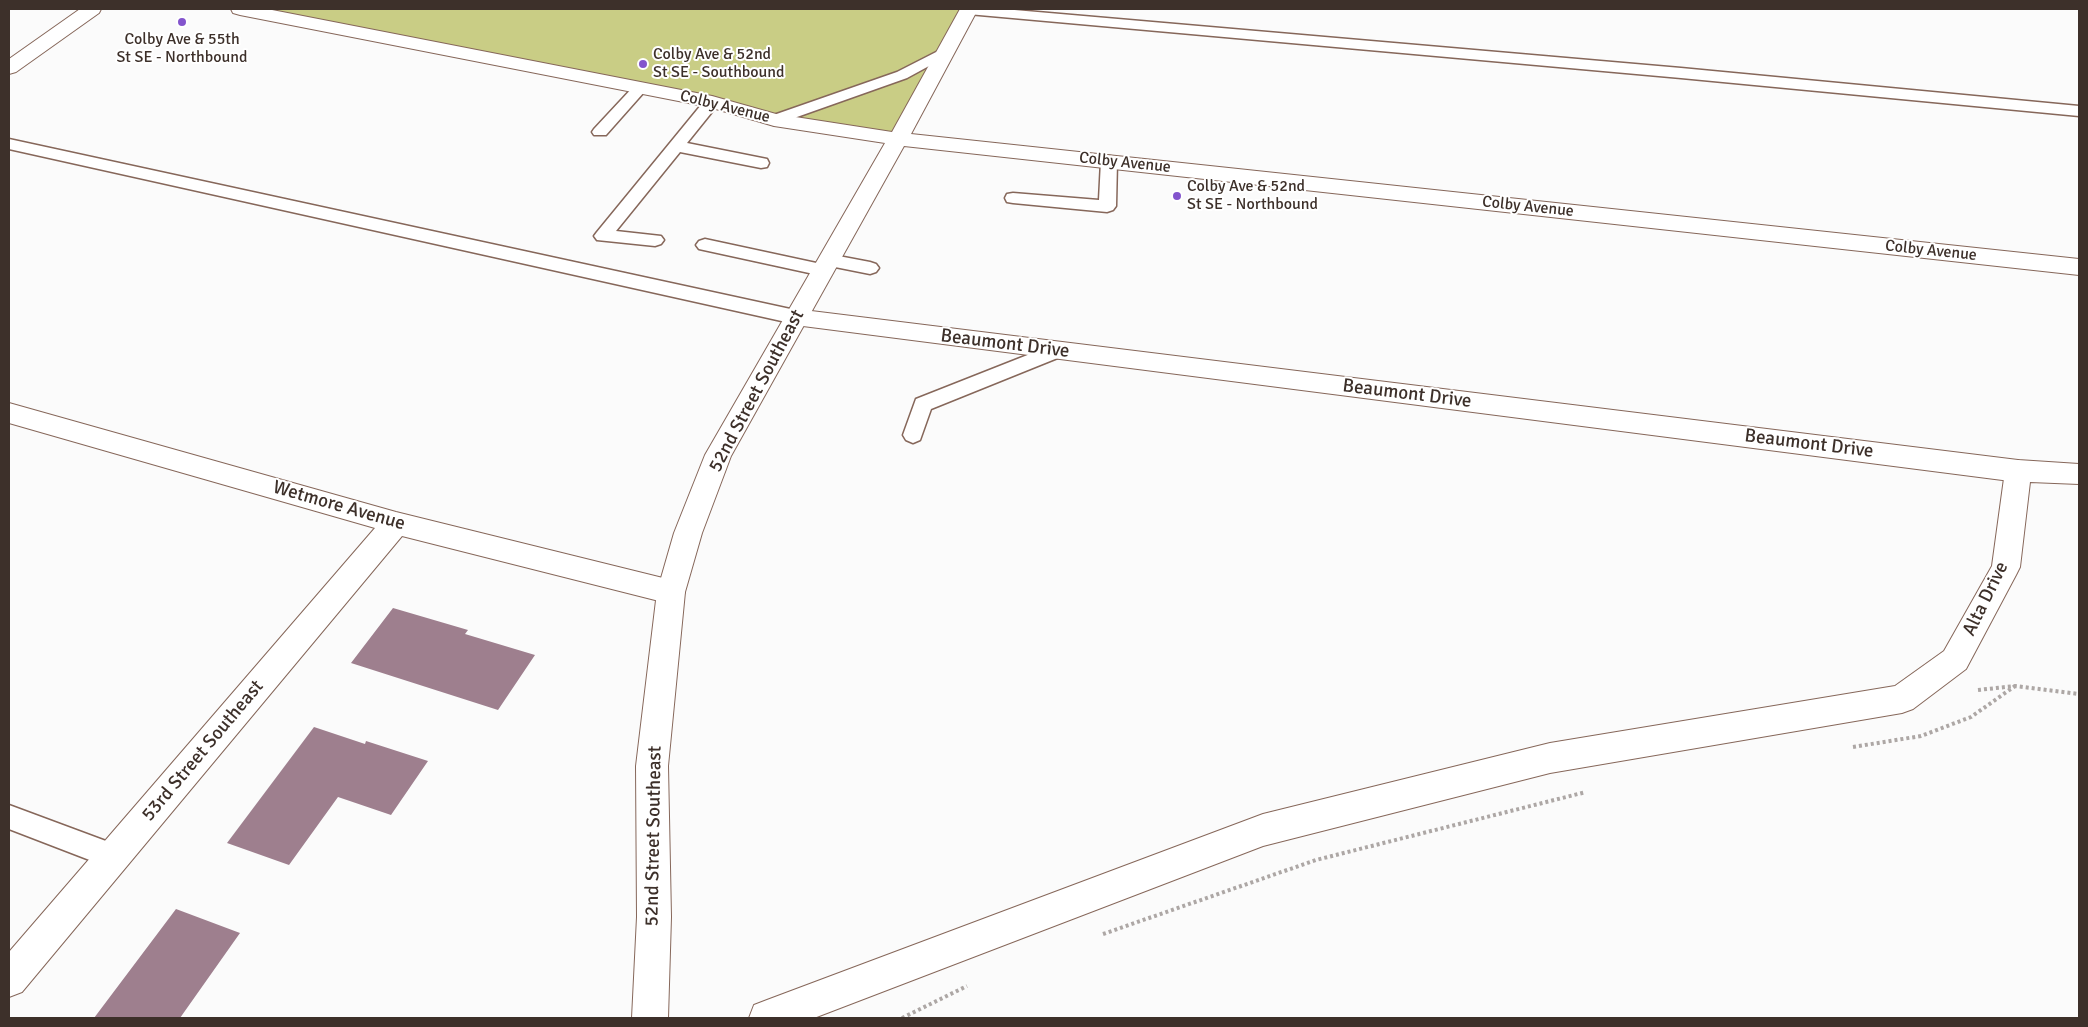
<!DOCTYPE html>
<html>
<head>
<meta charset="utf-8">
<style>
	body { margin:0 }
	#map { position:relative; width:2088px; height:1027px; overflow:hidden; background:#fbfbfb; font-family:Signika,sans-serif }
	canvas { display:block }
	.frame { position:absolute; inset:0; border:10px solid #3d302a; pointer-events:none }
</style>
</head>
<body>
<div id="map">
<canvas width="2088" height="1027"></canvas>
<div class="frame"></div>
</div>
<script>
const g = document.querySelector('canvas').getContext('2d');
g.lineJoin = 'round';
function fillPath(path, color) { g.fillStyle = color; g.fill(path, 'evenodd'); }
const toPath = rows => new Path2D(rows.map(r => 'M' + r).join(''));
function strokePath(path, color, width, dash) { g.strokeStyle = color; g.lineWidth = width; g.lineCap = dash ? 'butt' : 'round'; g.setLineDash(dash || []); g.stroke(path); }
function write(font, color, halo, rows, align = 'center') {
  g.font = font + ' Signika,sans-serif'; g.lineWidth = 4; g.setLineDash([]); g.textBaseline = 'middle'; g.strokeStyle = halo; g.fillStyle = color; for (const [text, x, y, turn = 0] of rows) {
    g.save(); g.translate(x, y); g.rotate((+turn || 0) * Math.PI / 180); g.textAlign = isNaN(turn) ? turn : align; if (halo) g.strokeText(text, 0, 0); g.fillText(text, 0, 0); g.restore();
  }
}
const green = toPath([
	[240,9,969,9,898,139]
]);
const building = toPath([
	[393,608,468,630,465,634,535,655,498,710,351,663],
	[314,727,365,744,366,741,428,761,391,815,338,797,289,865,227,843],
	[176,909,240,933,180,1018,94,1018]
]);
const path = toPath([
	[1978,690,2015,686,2079,694],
	[1853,747,1921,736,1971,717,2015,686],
	[1103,934,1316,860,1586,792],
	[902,1018,967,986]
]);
const lane = toPath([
	[962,9,1003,9,1681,68,2079,106,2079,116,1681,78,968,14,963,13,962,9],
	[946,47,951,48,953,51,951,54,907,78,780,123,774,125,768,123,766,120,768,117,897,72,946,47],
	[640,83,645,85,648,88,645,91,606,135,594,135,592,132,594,129,635,85,640,83],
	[712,97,718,99,720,102,687,143,767,159,769,163,767,167,761,168,680,152,616,231,661,236,664,240,661,244,655,246,597,240,594,236,597,232,706,99,712,97],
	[9,139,795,310,802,312,804,317,802,322,795,324,9,149,9,139],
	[1109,156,1115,157,1117,161,1116,206,1113,210,1107,212,1013,203,1007,202,1005,198,1007,194,1013,193,1099,200,1101,161,1103,157,1109,156],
	[705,239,821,264,819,260,822,256,828,254,870,262,876,264,879,268,876,272,870,274,830,266,832,270,829,274,823,276,699,249,696,245,699,241,705,239],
	[1058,343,1065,345,1068,350,1065,355,931,409,920,440,913,443,906,440,903,435,916,399,1058,343],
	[9,805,122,847,126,856,122,865,113,869,9,829,9,805]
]);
const street = toPath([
	[80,9,101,9,99,13,16,72,9,74,9,59,80,9],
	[795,309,2018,460,2027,464,2031,471,2027,478,2018,482,795,325,787,323,783,317,787,311,795,309],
	[9,403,396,512,671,580,681,583,685,592,681,601,671,604,402,536,22,992,9,997,9,952,375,528,9,423,9,403]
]);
const secondary = toPath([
	[231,9,267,9,712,96,776,114,892,132,960,9,978,9,911,134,2079,259,2079,275,904,146,731,456,702,533,685,592,668,766,671,917,668,1018,632,1018,637,917,636,766,657,592,674,533,705,455,885,143,774,126,709,107,240,15,233,13,231,9],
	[2018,460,2079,464,2079,484,2030,482,2020,567,2016,575,1966,669,1913,709,1902,713,1550,773,1263,846,814,1018,749,1018,754,1005,767,1000,1263,814,1550,743,1895,686,1944,651,1992,566,2005,471,2009,464,2018,460]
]);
const markers = [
	[182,22,5,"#8354cd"],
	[643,64,5,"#8354cd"],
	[1177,196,5,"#8354cd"]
];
const farPoinames = [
	["Colby Ave & 55th",182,40,"center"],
	["St SE - Northbound",182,58,"center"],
	["Colby Ave & 52nd",653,55],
	["St SE - Southbound",653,73],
	["Colby Ave & 52nd",1187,187],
	["St SE - Northbound",1187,205]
];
const farStreetnames = [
	["Colby Avenue",725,107,14],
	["Colby Avenue",1125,163,6],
	["Colby Avenue",1528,207,6],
	["Colby Avenue",1931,251,6]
];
const streetNames = [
	["Beaumont Drive",1005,344,7],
	["52nd Street Southeast",757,391,-62],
	["Beaumont Drive",1407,394,7],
	["Beaumont Drive",1809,444,7],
	["Wetmore Avenue",339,506,16],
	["Alta Drive",1986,599,-64],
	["53rd Street Southeast",203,751,-50],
	["52nd Street Southeast",654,836,-89]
];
fillPath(green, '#c9cd85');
fillPath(building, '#9e7f8e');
strokePath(lane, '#86675a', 3);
strokePath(street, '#86675a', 2);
strokePath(secondary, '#86675a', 2);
strokePath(path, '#ada7a5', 4, [3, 3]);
fillPath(lane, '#fff');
fillPath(street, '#fff');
fillPath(secondary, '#fff');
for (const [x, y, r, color] of markers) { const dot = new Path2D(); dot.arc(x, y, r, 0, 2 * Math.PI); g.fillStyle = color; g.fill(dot); strokePath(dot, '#fff', 2); }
write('16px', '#3d302a', '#fff', farPoinames, 'left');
write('16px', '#3d302a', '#fff', farStreetnames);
write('19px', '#3d302a', '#fff', streetNames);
</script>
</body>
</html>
